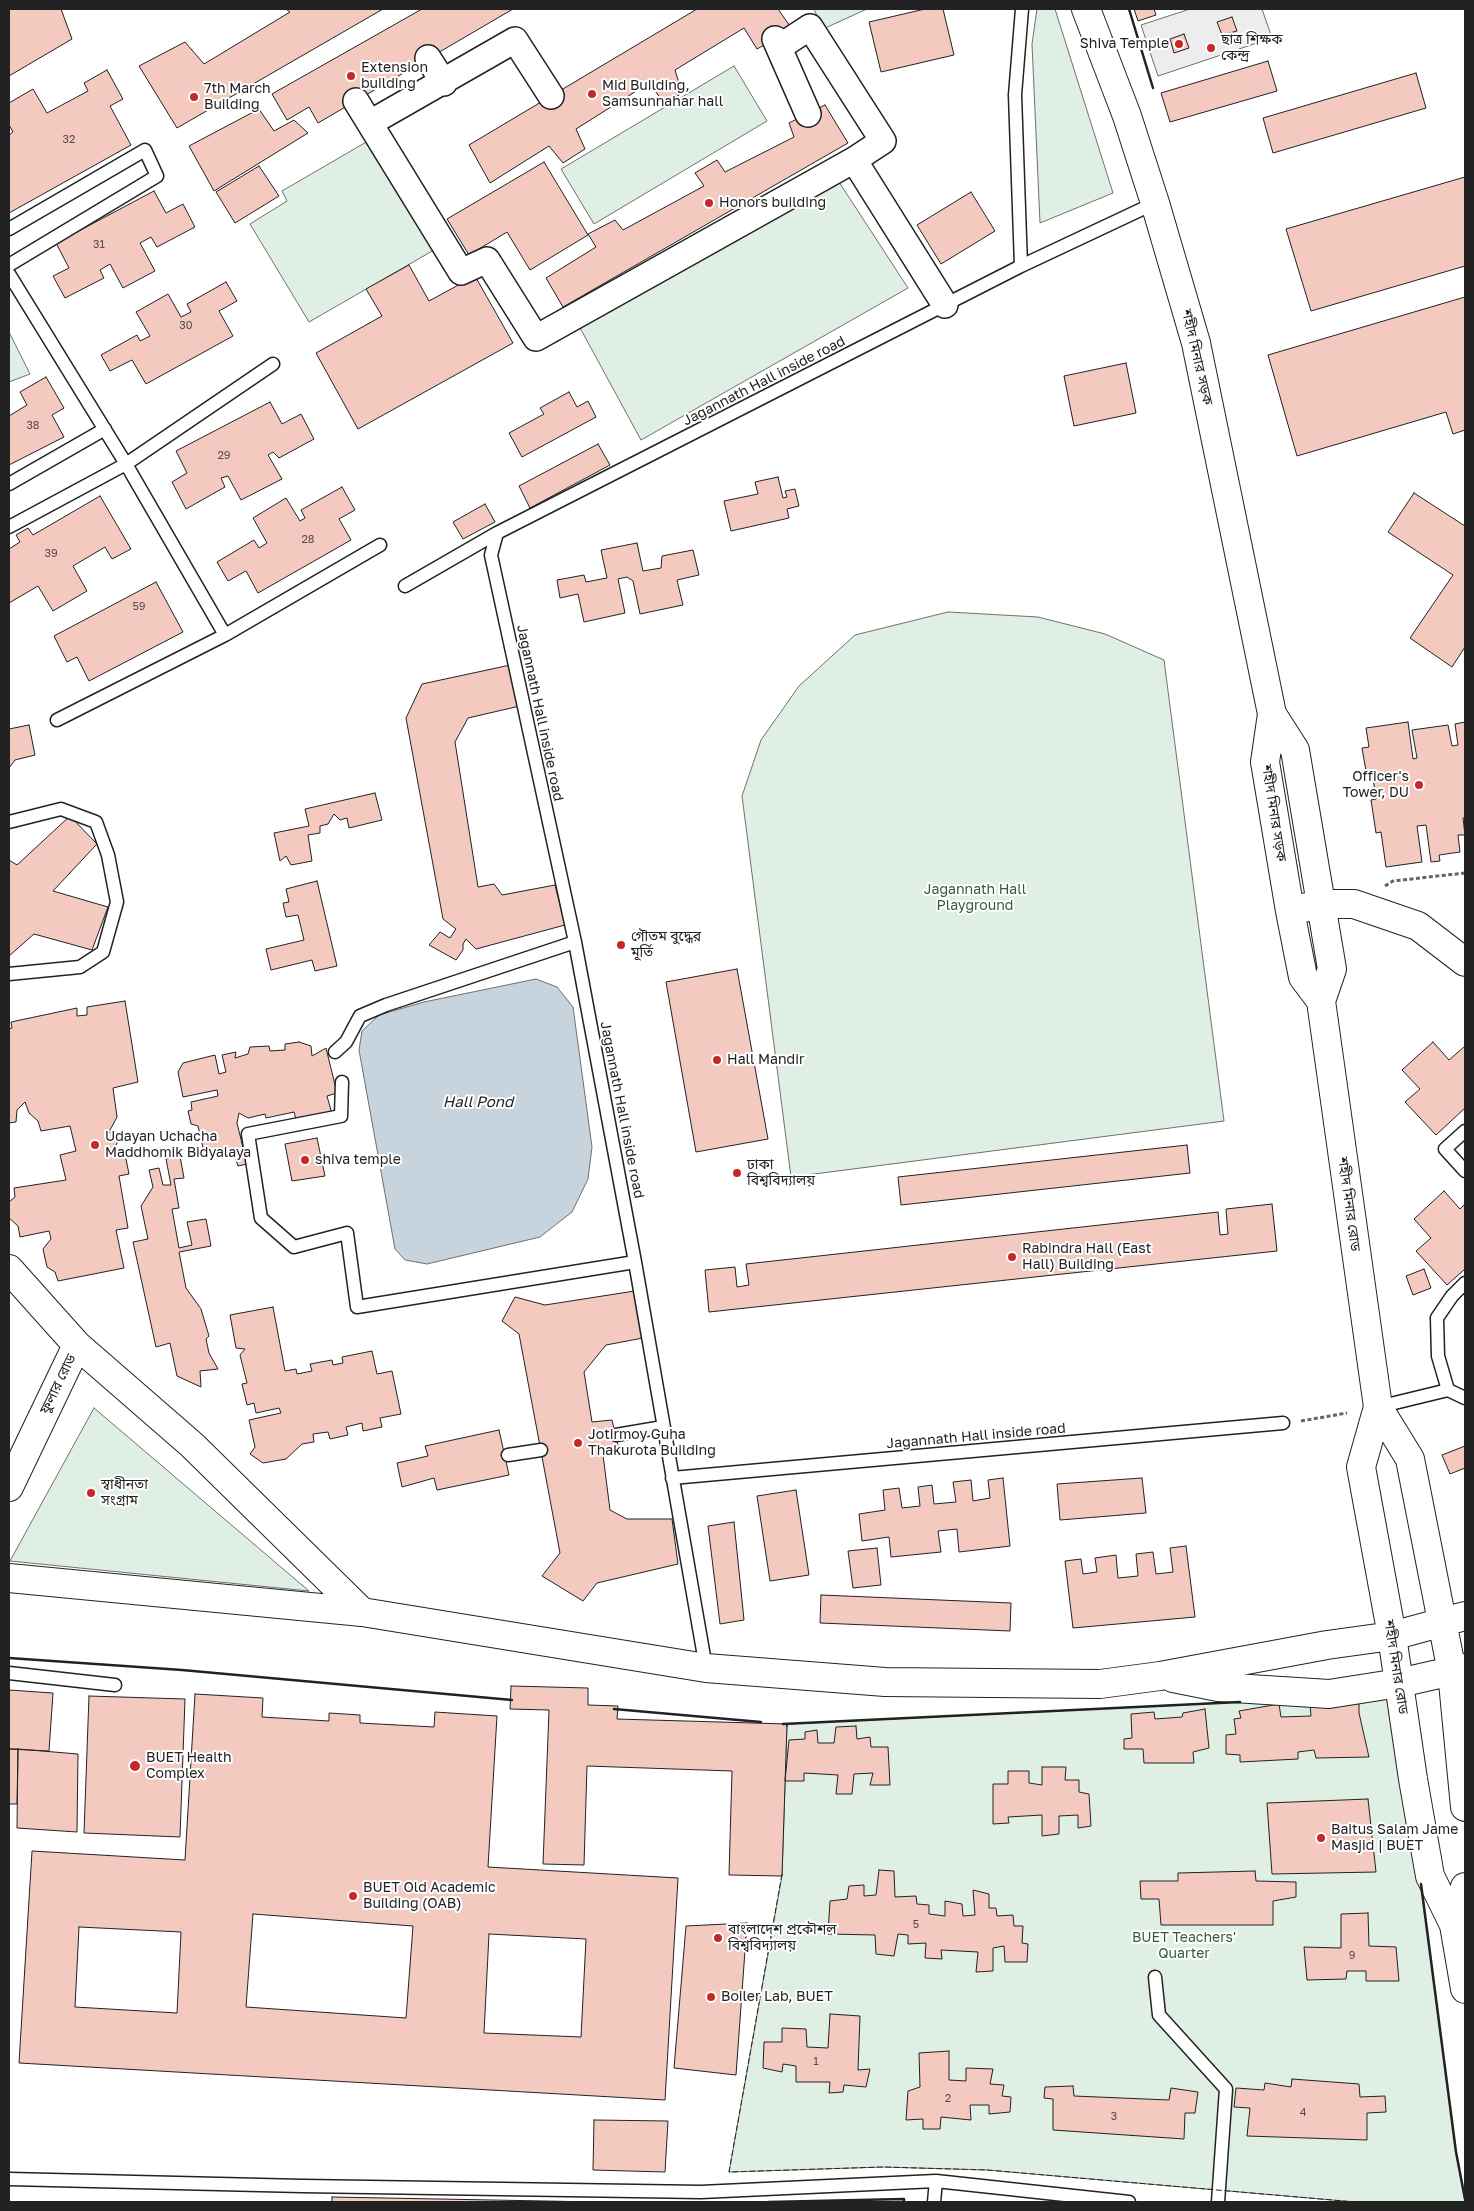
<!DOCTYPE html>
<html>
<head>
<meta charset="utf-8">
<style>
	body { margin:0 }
	#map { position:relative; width:1474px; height:2211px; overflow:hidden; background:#fff; font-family:"Golos Text",sans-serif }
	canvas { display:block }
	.frame { position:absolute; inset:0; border:10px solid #222; pointer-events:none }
</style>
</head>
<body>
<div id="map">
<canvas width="1474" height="2211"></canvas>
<div class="frame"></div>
</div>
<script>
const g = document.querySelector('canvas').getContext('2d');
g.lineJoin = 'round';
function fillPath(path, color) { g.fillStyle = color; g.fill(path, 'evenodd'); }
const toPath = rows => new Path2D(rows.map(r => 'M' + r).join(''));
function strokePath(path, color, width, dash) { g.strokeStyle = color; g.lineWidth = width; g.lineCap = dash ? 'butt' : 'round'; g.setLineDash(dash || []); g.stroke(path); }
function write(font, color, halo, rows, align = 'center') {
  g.font = font + ' "Golos Text","Noto Sans Bengali",sans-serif'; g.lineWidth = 4; g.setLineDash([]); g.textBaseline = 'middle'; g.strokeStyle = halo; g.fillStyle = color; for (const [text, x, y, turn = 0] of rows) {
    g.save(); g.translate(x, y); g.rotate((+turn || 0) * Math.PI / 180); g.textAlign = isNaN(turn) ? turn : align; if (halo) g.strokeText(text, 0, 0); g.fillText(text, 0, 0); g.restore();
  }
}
const green = toPath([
	[814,9,867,9,823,29,814,9],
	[1037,9,1055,9,1113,193,1040,223,1032,44,1037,9],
	[734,66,767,121,594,224,561,169,734,66],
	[368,141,434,250,309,322,250,224,287,201,282,191,368,141],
	[839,182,908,288,641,440,579,326,839,182],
	[9,332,30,374,9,382,9,332],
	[948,612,1038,617,1105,634,1164,660,1224,1121,791,1177,742,796,761,740,799,686,855,635,948,612],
	[94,1408,309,1591,10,1561,94,1408],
	[1396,1694,1456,2152,1465,2202,1355,2202,987,2170,883,2167,729,2172,782,1876,787,1724,1396,1694]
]);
const parking = toPath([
	[1190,9,1262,9,1272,38,1158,76,1141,25,1190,9]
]);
const water = toPath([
	[536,979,557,987,573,1007,592,1147,588,1179,572,1212,540,1237,427,1264,405,1260,395,1249,359,1050,362,1031,379,1015,424,1002,536,979]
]);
const building = toPath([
	[9,9,61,9,72,39,9,76,9,9],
	[286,9,383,9,177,128,139,66,185,42,204,64,290,12,286,9],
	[422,9,513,9,318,123,309,107,287,120,272,94,422,9],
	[697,9,778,9,792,29,757,49,744,28,675,70,682,93,665,104,649,83,576,129,585,149,563,163,549,146,490,183,469,145,697,9],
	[925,9,943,9,954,55,881,72,869,22,925,9],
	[1134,9,1154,9,1156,15,1138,21,1134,9],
	[1232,17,1237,31,1222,35,1217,22,1232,17],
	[1184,34,1189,48,1174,53,1170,39,1184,34],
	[1268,61,1277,91,1170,122,1161,93,1268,61],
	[107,70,123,99,110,106,131,145,9,213,9,135,13,132,9,125,9,103,33,89,47,113,88,91,84,83,107,70],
	[1416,73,1426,108,1273,153,1263,118,1416,73],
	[825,105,848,143,563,307,546,278,596,247,588,234,615,220,623,230,704,186,695,173,717,160,725,172,794,137,789,123,825,105],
	[259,109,274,131,294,120,308,133,214,191,189,146,259,109],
	[544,162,588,235,530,270,507,232,469,255,447,219,544,162],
	[259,166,279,196,235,223,216,192,259,166],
	[1465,177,1465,266,1311,311,1286,229,1465,177],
	[154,191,166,213,183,204,195,227,157,247,151,237,140,243,155,271,123,288,110,264,100,270,104,278,65,298,53,276,69,268,56,243,154,191],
	[971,192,995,231,941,264,917,225,971,192],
	[409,265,429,301,475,276,513,343,358,429,316,353,382,316,366,289,409,265],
	[226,282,237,301,219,311,233,336,146,384,132,360,110,371,101,355,137,335,140,341,150,336,136,312,168,294,181,317,191,312,187,304,226,282],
	[1465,297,1465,430,1453,434,1446,412,1297,456,1268,355,1465,297],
	[1126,363,1136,413,1074,426,1064,376,1126,363],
	[46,377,64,408,52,415,64,437,9,465,9,416,27,405,20,392,46,377],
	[569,392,577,407,588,401,596,417,522,457,509,433,544,414,540,408,569,392],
	[270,402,282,424,301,414,314,439,279,458,273,452,268,455,282,479,241,500,228,476,221,478,225,487,186,509,172,482,187,473,176,451,270,402],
	[598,444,610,465,530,508,519,486,598,444],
	[778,477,783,498,787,497,785,491,795,489,799,506,787,509,789,518,731,531,724,501,758,494,755,482,778,477],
	[342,487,355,510,339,519,351,540,258,593,246,571,228,581,217,562,254,540,259,548,267,543,253,518,286,498,300,521,305,518,301,510,342,487],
	[1414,493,1465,526,1465,647,1452,667,1410,638,1453,575,1388,532,1414,493],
	[100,496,131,549,112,559,105,547,73,566,87,591,53,611,38,586,9,603,9,549,20,542,16,535,28,528,33,535,100,496],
	[485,504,495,522,463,539,453,522,485,504],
	[637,543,643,571,661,568,662,556,693,550,699,575,677,580,683,605,640,614,633,581,627,577,618,579,625,613,584,622,578,594,560,598,557,580,584,575,586,582,607,578,601,550,637,543],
	[156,582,183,632,89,681,77,657,67,662,54,636,156,582],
	[515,664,524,705,468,718,455,742,478,887,494,884,502,895,555,885,565,925,476,949,466,939,463,944,463,950,456,960,429,945,440,932,450,938,456,929,443,919,406,718,422,684,515,664],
	[1408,722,1413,759,1417,758,1412,730,1448,725,1452,746,1458,745,1455,724,1465,722,1465,818,1463,818,1465,835,1458,835,1460,852,1439,855,1440,861,1431,862,1426,825,1417,826,1422,862,1386,867,1381,832,1376,833,1371,800,1376,799,1372,771,1366,771,1362,748,1369,747,1366,728,1408,722],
	[29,725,35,755,15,760,9,768,9,727,9,729,29,725],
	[375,793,382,820,349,828,347,818,340,820,334,814,328,824,320,826,320,833,308,835,312,861,291,865,286,856,280,861,274,833,309,826,305,809,375,793],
	[70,816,97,844,53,891,108,907,92,950,34,934,9,956,9,860,17,865,70,816],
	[317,881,337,966,315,971,312,960,271,970,266,949,304,940,298,915,286,917,283,903,289,902,286,889,317,881],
	[737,969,768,1139,696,1152,666,982,737,969],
	[125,1001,138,1082,113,1088,117,1117,109,1132,120,1138,112,1152,126,1159,129,1174,119,1176,128,1228,116,1230,124,1268,58,1281,55,1272,47,1267,43,1249,51,1239,49,1231,20,1237,18,1226,9,1218,9,1202,15,1197,14,1188,66,1180,60,1155,76,1151,70,1126,41,1131,38,1121,29,1113,25,1102,17,1110,16,1122,9,1123,9,1029,12,1028,11,1022,77,1008,77,1016,87,1015,87,1007,125,1001],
	[299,1042,311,1046,312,1056,326,1048,337,1093,327,1096,332,1114,297,1123,294,1112,266,1118,265,1114,248,1118,239,1113,237,1123,247,1164,238,1166,234,1153,227,1149,199,1156,197,1150,203,1148,198,1126,191,1124,188,1111,192,1110,191,1102,218,1096,217,1090,183,1097,178,1072,183,1063,215,1055,219,1074,226,1072,222,1055,236,1052,235,1058,248,1054,250,1047,269,1046,270,1051,285,1050,285,1044,299,1042],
	[1433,1042,1449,1060,1465,1046,1465,1108,1436,1135,1405,1102,1420,1089,1402,1070,1433,1042],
	[317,1138,325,1176,292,1181,285,1144,317,1138],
	[1187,1145,1190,1173,901,1205,898,1177,1187,1145],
	[180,1156,184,1178,174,1179,179,1208,172,1209,179,1248,192,1245,187,1222,206,1219,211,1246,179,1252,186,1288,201,1309,209,1336,206,1339,209,1353,218,1369,200,1371,201,1387,177,1376,170,1343,156,1347,133,1242,148,1239,141,1206,153,1187,149,1170,159,1168,163,1185,171,1185,166,1159,180,1156],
	[1444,1191,1460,1209,1465,1204,1465,1269,1447,1285,1416,1251,1431,1238,1414,1219,1444,1191],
	[1272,1204,1277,1251,709,1312,705,1270,735,1267,737,1287,749,1285,746,1264,1218,1212,1220,1235,1228,1234,1226,1209,1272,1204],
	[1424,1269,1431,1288,1413,1295,1406,1276,1424,1269],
	[641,1290,643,1338,606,1345,584,1372,592,1422,612,1420,619,1450,603,1455,610,1510,627,1519,672,1519,678,1564,597,1583,583,1601,542,1576,560,1553,519,1334,502,1321,515,1297,545,1305,641,1290],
	[273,1307,285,1371,296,1369,297,1374,312,1371,310,1364,332,1360,333,1365,343,1363,342,1357,372,1351,377,1374,392,1371,401,1414,380,1418,382,1427,363,1431,362,1423,346,1427,348,1435,330,1439,328,1432,313,1434,314,1442,302,1444,286,1459,263,1463,250,1454,255,1447,249,1420,281,1413,279,1408,256,1413,254,1403,247,1405,242,1384,247,1383,240,1355,245,1349,236,1348,230,1315,273,1307],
	[499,1430,509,1475,437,1490,434,1478,402,1487,397,1463,428,1456,425,1446,499,1430],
	[1465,1446,1465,1468,1450,1474,1442,1455,1465,1446],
	[1003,1478,1010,1546,959,1552,957,1529,938,1531,941,1552,891,1557,889,1537,862,1541,859,1514,885,1510,883,1490,899,1488,902,1508,920,1506,918,1487,932,1485,934,1504,956,1502,953,1482,971,1480,973,1501,990,1498,988,1480,1003,1478],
	[1142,1478,1146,1513,1060,1520,1057,1484,1142,1478],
	[796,1490,809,1575,770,1581,757,1496,796,1490],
	[734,1522,744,1620,720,1624,708,1526,734,1522],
	[1186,1546,1195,1617,1073,1628,1065,1561,1081,1559,1083,1574,1097,1572,1095,1558,1116,1555,1118,1578,1138,1576,1136,1554,1153,1552,1156,1574,1173,1572,1170,1548,1186,1546],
	[877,1548,881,1585,853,1588,848,1551,877,1548],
	[821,1595,1011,1603,1010,1631,820,1623,821,1595],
	[511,1686,588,1688,588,1705,618,1706,617,1719,787,1724,782,1876,729,1875,732,1771,587,1766,584,1865,543,1864,549,1710,510,1709,511,1686],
	[9,1690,53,1693,49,1751,9,1749,9,1690],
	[195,1694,263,1698,262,1717,329,1721,329,1713,360,1715,360,1723,434,1727,435,1712,497,1716,488,1867,678,1878,665,2100,19,2063,32,1851,185,1860,195,1694],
	[253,1914,413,1926,406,2018,246,2007,253,1914],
	[79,1927,181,1932,177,2013,75,2007,79,1927],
	[489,1934,586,1939,581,2037,484,2033,489,1934],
	[89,1696,185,1699,180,1837,84,1833,89,1696],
	[1359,1700,1359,1713,1369,1757,1316,1758,1314,1750,1298,1752,1298,1759,1240,1762,1240,1755,1226,1754,1226,1735,1236,1734,1234,1719,1241,1718,1239,1711,1279,1704,1281,1717,1311,1716,1310,1704,1359,1700],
	[1205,1709,1209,1748,1193,1752,1194,1763,1144,1763,1143,1749,1124,1749,1124,1739,1132,1738,1131,1714,1154,1712,1155,1719,1182,1717,1183,1713,1205,1709],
	[856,1726,857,1739,870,1737,871,1747,888,1747,890,1785,870,1785,873,1773,854,1774,852,1794,836,1794,838,1775,804,1773,804,1781,785,1781,789,1740,805,1739,805,1732,817,1730,818,1743,834,1743,836,1727,856,1726],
	[9,1749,18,1749,17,1804,9,1804,9,1749],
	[18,1749,78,1754,77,1832,17,1828,18,1749],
	[1042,1767,1066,1767,1065,1780,1079,1780,1079,1792,1089,1794,1091,1826,1078,1828,1078,1815,1059,1816,1059,1834,1042,1836,1042,1815,1008,1817,1009,1823,993,1824,993,1784,1008,1784,1008,1771,1029,1771,1029,1783,1042,1785,1042,1767],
	[1368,1799,1376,1872,1272,1874,1267,1803,1368,1799],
	[879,1870,894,1871,895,1897,916,1896,917,1904,929,1905,929,1914,945,1916,945,1901,962,1904,963,1916,975,1915,973,1890,989,1894,989,1908,996,1908,997,1916,1013,1915,1014,1926,1023,1926,1022,1943,1028,1944,1027,1962,1005,1962,1004,1946,993,1948,993,1971,976,1972,978,1952,941,1950,942,1959,925,1958,926,1943,908,1944,908,1935,898,1934,894,1956,876,1954,875,1935,828,1934,830,1901,847,1899,849,1886,864,1885,864,1896,876,1895,879,1870],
	[1255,1871,1256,1881,1296,1882,1296,1897,1273,1901,1273,1925,1161,1925,1159,1899,1141,1899,1140,1881,1178,1881,1178,1873,1255,1871],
	[1368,1913,1369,1946,1396,1947,1399,1981,1366,1981,1366,1971,1347,1971,1346,1979,1307,1980,1304,1947,1341,1948,1341,1914,1368,1913],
	[747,1923,736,2075,674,2068,686,1926,747,1923],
	[830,2014,860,2016,858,2070,870,2069,866,2087,844,2085,843,2092,829,2093,830,2082,796,2082,796,2066,783,2064,782,2072,763,2068,764,2042,782,2042,782,2028,806,2029,807,2047,828,2048,830,2014],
	[949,2051,949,2080,966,2081,966,2068,993,2069,990,2084,1004,2085,1002,2096,1011,2097,1010,2112,989,2114,989,2105,970,2105,971,2120,941,2117,940,2129,923,2129,923,2119,906,2120,908,2091,920,2087,919,2053,949,2051],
	[1292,2079,1359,2084,1360,2097,1385,2096,1386,2112,1367,2113,1367,2140,1247,2136,1250,2108,1234,2107,1236,2088,1264,2090,1265,2083,1291,2087,1292,2079],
	[1073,2086,1074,2096,1169,2100,1171,2088,1198,2092,1195,2113,1185,2113,1184,2139,1053,2130,1053,2099,1044,2098,1045,2087,1073,2086],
	[594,2120,668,2121,665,2172,593,2170,594,2120],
	[332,2197,598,2202,332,2202,332,2197]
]);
const path = toPath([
	[1385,886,1393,881,1465,873],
	[1301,1421,1347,1413]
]);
const lane = toPath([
	[9,229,145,150,157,176,9,265],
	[1021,266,1015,95,1022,9],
	[9,274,126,464,225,635,380,545],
	[9,484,105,429],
	[9,527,126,464,273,364],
	[497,533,491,555,575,942,635,1262,706,1668],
	[405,586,497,533,1021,266,1155,203],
	[57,720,225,635],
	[9,822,61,809,96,822,108,855,117,902,103,952,80,967,9,974],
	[335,1052,346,1042,360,1016,386,1005,575,942],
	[342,1082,341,1116,248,1134,261,1218,294,1247,347,1233,357,1307,635,1262],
	[1465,1131,1445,1149,1465,1171],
	[1448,1390,1438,1356,1437,1318,1452,1296,1465,1283],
	[1378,1407,1448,1390,1465,1398],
	[616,1435,663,1427],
	[508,1455,541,1450],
	[672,1478,1283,1423],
	[9,1673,115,1685],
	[1155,1977,1159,2015,1226,2089,1218,2202],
	[9,2179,302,2186,701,2192,936,2181,1129,2202],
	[934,2202,936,2181]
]);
const street = toPath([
	[775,39,781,46,810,27,883,141,854,160],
	[775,39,808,114],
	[428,58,444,83],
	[356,101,461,272,487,260,536,338,854,160,945,305],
	[370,123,515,40,551,96]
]);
const secondary = toPath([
	[1086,9,1127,116,1155,203,1196,343,1272,714,1265,762,1290,911,1303,977,1321,1001],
	[1272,714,1295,750,1332,969,1321,1001,1378,1407,1410,1459,1452,1672,1465,1807],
	[1303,908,1321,904,1354,904,1418,926,1465,962],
	[9,1269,77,1345,192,1445,362,1612],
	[1378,1407,1361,1467,1392,1636,1413,1779,1430,1876,1454,1925,1465,1989],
	[9,1487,77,1345],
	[9,1578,362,1612,706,1668,885,1682,1100,1684,1160,1676,1327,1645,1392,1636,1465,1616],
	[1173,1678,1218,1687,1329,1694,1399,1683,1465,1668],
	[1454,1925,1465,1887]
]);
const fence = toPath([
	[787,1727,787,1724,1241,1702],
	[782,1874,729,2172,883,2167,987,2170,1355,2202],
	[1421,1885,1456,2152,1465,2199]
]);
const wall = toPath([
	[1129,9,1153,88],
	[9,1658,182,1670,512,1700],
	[614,1709,761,1722],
	[783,1724,1240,1702],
	[1421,1884,1456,2152,1465,2199],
	[768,2202,904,2199,904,2202]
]);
const markers = [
	[1179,44,5,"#c62828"],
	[1211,48,5,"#c62828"],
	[351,76,5,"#c62828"],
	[592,94,5,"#c62828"],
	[194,97,5,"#c62828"],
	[709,203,5,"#c62828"],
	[1419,785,5,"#c62828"],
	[621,945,5,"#c62828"],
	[717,1060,5,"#c62828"],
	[95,1145,5,"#c62828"],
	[305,1160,5,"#c62828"],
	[737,1173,5,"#c62828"],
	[1012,1257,5,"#c62828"],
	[578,1443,5,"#c62828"],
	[91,1493,5,"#c62828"],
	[135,1766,6,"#c62828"],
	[1321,1838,5,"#c62828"],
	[353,1896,5,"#c62828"],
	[718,1938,5,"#c62828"],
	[711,1997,5,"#c62828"]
];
const numberNames = [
	["32",69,140],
	["31",99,245],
	["30",186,326],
	["38",33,426],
	["29",224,456],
	["28",308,540],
	["39",51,554],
	["59",139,607],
	["5",916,1925],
	["9",1352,1956],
	["1",816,2062],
	["2",948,2099],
	["4",1303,2113],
	["3",1114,2117]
];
const poiNames = [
	["ছাত্র শিক্ষক",1221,40],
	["কেন্দ্র",1221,56],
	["Shiva Temple",1169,44,"right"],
	["Extension",361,68],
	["building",361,84],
	["Mid Building,",602,86],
	["Samsunnahar hall",602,102],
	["7th March",204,89],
	["Building",204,105],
	["Honors building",719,203],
	["Officer's",1409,777,"right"],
	["Tower, DU",1409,793,"right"],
	["গৌতম বুদ্ধের",631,937],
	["মূর্তি",631,953],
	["Hall Mandir",727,1060],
	["Udayan Uchacha",105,1137],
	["Maddhomik Bidyalaya",105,1153],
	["shiva temple",315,1160],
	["ঢাকা",747,1165],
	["বিশ্ববিদ্যালয়",747,1181],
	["Rabindra Hall (East",1022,1249],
	["Hall) Building",1022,1265],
	["Jotirmoy Guha",588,1435],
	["Thakurota Building",588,1451],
	["স্বাধীনতা",101,1485],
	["সংগ্রাম",101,1501],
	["BUET Health",146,1758],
	["Complex",146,1774],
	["Baitus Salam Jame",1331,1830],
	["Masjid | BUET",1331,1846],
	["BUET Old Academic",363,1888],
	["Building (OAB)",363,1904],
	["বাংলাদেশ প্রকৌশল",728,1930],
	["বিশ্ববিদ্যালয়",728,1946],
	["Boiler Lab, BUET",721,1997]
];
const streetNames = [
	["শহীদ মিনার সড়ক",1197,357,77],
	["Jagannath Hall inside road",764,381,-27],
	["Jagannath Hall inside road",540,713,78],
	["শহীদ মিনার সড়ক",1274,813,81],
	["Jagannath Hall inside road",622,1110,79],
	["শহীদ মিনার রোড",1349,1204,82],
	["ফুলার রোড",58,1384,-64],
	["Jagannath Hall inside road",976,1436,-5],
	["শহীদ মিনার রোড",1396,1667,81]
];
const parkNames = [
	["Jagannath Hall",975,890],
	["Playground",975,906],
	["BUET Teachers'",1184,1938],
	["Quarter",1184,1954]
];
const waterNames = [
	["Hall Pond",478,1102]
];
fillPath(green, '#e0efe3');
strokePath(green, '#6f6f6f', 1);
fillPath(parking, '#ededed');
strokePath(parking, '#6f6f6f', 1);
fillPath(water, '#c7d3dd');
strokePath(water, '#6f6f6f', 1);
fillPath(building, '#f3c9c0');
strokePath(building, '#222', 1);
strokePath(lane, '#222', 15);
strokePath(street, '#222', 28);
strokePath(secondary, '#222', 30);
strokePath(path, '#646464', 3, [4, 2.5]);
strokePath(lane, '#fff', 12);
strokePath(street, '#fff', 25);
strokePath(secondary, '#fff', 28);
strokePath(fence, '#222', 1, [6, 2.5]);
strokePath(wall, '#222', 2.5);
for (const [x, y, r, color] of markers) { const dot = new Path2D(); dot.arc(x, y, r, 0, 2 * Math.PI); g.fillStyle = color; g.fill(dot); strokePath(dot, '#fff', 2); }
write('11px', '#564c4a', null, numberNames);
write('14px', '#222', '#fff', poiNames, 'left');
write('14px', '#222', '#fff', streetNames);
write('14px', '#2f5e38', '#fff', parkNames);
write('italic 15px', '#222', '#fff', waterNames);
</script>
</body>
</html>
